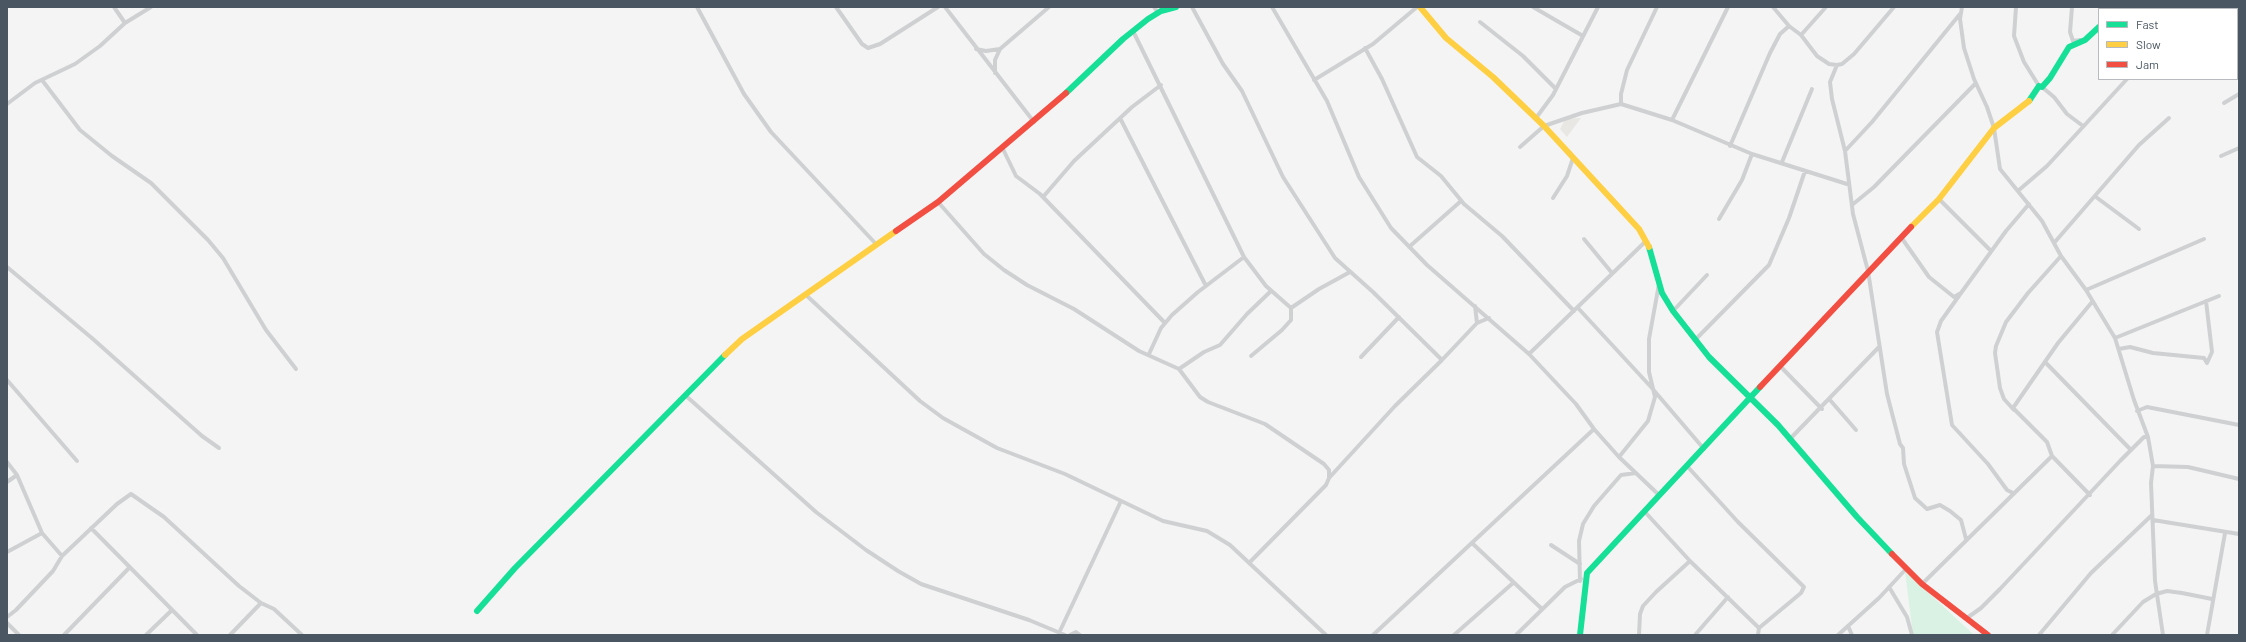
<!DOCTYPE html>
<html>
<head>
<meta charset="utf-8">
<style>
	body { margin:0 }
	#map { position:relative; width:2246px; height:642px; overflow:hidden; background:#f4f4f4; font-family:Barlow,sans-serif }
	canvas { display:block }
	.frame { position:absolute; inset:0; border:8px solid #4a5661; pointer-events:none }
	.legend { position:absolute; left:2098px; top:8px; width:140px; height:72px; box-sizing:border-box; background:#fff; border:1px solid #b7bbc0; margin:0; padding:5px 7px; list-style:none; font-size:12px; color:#4a5661 }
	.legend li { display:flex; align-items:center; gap:8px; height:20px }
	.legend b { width:20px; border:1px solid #b7bbc0 }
</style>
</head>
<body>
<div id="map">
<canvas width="2246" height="642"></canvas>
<div class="frame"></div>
<ul class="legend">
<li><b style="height:5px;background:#16e098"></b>Fast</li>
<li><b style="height:5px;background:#ffcf43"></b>Slow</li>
<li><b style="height:5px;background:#f24e42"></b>Jam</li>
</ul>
</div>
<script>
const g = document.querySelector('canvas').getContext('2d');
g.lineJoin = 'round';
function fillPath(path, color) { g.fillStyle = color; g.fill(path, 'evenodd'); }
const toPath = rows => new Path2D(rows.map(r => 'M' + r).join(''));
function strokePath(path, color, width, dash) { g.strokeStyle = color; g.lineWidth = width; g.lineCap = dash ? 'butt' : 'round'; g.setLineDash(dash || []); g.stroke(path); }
const commercial = toPath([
	[1581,118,1567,137,1560,129,1565,119]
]);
const green = toPath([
	[1905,571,1974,635,1913,635]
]);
const street = toPath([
	[114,7,125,23],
	[697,7,744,94,771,132,876,244],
	[836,7,862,44,868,48,880,44,938,7],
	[945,7,1034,122],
	[1154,7,1158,13],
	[1192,7,1223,64,1242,91,1283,177,1335,258,1373,292,1442,360],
	[1272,7,1327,101,1359,177,1391,228,1427,265,1529,354,1576,404,1594,429,1619,457,1659,495],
	[1533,7,1583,36],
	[1773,7,1789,26,1801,35,1817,56,1829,64,1837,65,1842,64,1854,54,1894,7],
	[1962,7,1960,19,1964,48,1974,79,1987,107,1994,128,2000,169,2042,221,2061,256,2086,290,2115,338,2134,400,2148,437,2153,466,2151,483,2155,581,2163,635],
	[2016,7,2014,36,2024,62,2039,86],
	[2072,7,2070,32,2073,41,2080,40],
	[2110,9,2111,7],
	[2123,9,2123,7],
	[2188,9,2191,7],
	[1480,22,1523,56,1556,89],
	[1133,31,1244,257,1266,286,1291,308,1291,320,1282,330,1251,356],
	[1801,35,1826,7],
	[2237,46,2239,44],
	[1365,48,1382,79,1417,157,1441,176,1464,204,1502,236,1574,311],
	[976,49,986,51,1000,49],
	[1837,65,1830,82,1832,99,1845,151,1853,214,1868,271,1887,394,1900,444,1903,448,1904,464,1915,498,1927,509,1940,505,1950,511,1961,520,1966,539],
	[995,73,995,60,1000,49,1049,7],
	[42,80,80,130,112,156,151,183,208,240,223,258,266,330,296,369],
	[1314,80,1373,44,1417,7],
	[2042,87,2054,97,2067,114,2083,126],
	[2224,103,2239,94],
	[7,104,35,83,75,64,100,46,125,23,151,7],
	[1621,104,1621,94,1627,70,1657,7],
	[1120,118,1206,286],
	[1536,118,1553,95,1598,7],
	[1672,120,1728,7],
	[1730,146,1770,53,1780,34,1789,26],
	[1520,147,1544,126,1582,113,1621,104,1672,120,1752,154,1847,184],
	[1003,149,1016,176,1040,194,1165,323],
	[1845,151,1872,122,1960,14],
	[2221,156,2239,148],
	[1782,162,1812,89],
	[2019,190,2047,166,2127,79],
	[1043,197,1074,161,1132,107,1161,85],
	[2096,197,2139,229],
	[1553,198,1567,176,1573,158],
	[1939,199,1991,251],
	[938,202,984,254,1004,270,1027,285,1074,309,1139,351,1179,369,1200,397,1208,402,1265,424,1324,464,1329,470,1329,478,1326,485,1249,563],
	[1852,205,1874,187,1976,83],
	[1719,219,1742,180,1752,154],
	[1901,237,1929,277,1954,297,1961,293,2006,231,2029,204],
	[1584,239,1612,273],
	[2054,243,2139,145,2169,118],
	[1409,247,1461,201],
	[7,267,93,339,202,436,219,448],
	[2086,290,2204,239],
	[1961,293,1941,321,1937,332,1952,425,1988,464,2007,490,2013,493],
	[806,295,920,401,943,418,997,448,1065,474,1163,521,1207,531,1230,545,1326,635],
	[1475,306,1477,323],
	[1291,308,1319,289,1350,272],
	[1578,308,1651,387,1704,449],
	[1673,311,1707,275],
	[2115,338,2219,296],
	[1695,340,1769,265,1789,218,1805,171],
	[2119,349,2130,347,2153,353,2204,358,2207,363,2212,352,2206,301],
	[1149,354,1161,328,1172,315,1198,292,1244,257],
	[1529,354,1646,241],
	[1361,357,1399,317],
	[2046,363,2131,450],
	[1781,367,1822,409],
	[1179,369,1204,352,1220,345,1247,314,1271,291],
	[7,380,77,461],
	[685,395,816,512,866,550,898,571,921,584,1029,620,1065,635],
	[1830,400,1856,430],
	[2014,410,2004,399,2000,388,1995,353,1996,346,2006,322,2028,293,2061,256],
	[2137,411,2147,407,2239,425],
	[1789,440,1879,347],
	[1619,457,1648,421,1655,397,1649,372,1649,339,1659,284],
	[7,462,17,475,42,533,62,556,53,571,16,610,7,617],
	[1687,466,1738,522,1804,587,1801,593,1759,628,1758,635],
	[2153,466,2188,467,2239,479],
	[1329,478,1395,406,1442,360,1477,323,1489,318],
	[7,482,17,475],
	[2090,495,2052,456,2047,442,2013,408,2058,343,2092,302],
	[1645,512,1690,561,1759,628],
	[2153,520,2239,534],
	[91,528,197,635],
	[1472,543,1542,609],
	[1551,545,1580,564],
	[7,552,42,533],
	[62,556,117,504,131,494,164,517,239,586,261,603,274,609,302,635],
	[1580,581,1579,541,1583,524,1594,506,1621,475,1636,473],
	[1922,584,2052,456],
	[1889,587,1907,617,1912,635],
	[1967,618,1981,608,2000,589,2120,461,2144,437,2148,437],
	[7,623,19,635],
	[1848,626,1852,635],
	[1059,633,1121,501],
	[64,635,129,568],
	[146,635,172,610],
	[230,635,261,603],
	[1070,635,1076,632,1080,635],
	[1373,635,1594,429],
	[1454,635,1513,583],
	[1516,635,1565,587,1581,579],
	[1639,635,1640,614,1643,606,1656,592,1690,561],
	[1695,635,1728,597],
	[1838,635,1879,598,1906,569],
	[2039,635,2091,573,2152,515],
	[2112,635,2143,602,2156,594,2167,591,2182,593,2212,599],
	[2207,635,2225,533]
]);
const fast = toPath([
	[1066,93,1123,39,1148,19,1161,11,1176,7],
	[2029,101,2039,86,2042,87,2050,78,2069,47,2085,40,2099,27],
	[1649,247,1662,293,1673,311,1709,357,1778,425,1857,517,1892,554],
	[477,611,515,568,725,355],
	[1580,635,1587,573,1760,387]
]);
const slow = toPath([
	[1420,7,1446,38,1493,77,1544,126,1639,229,1649,247],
	[1911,227,1939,199,1994,128,2029,101],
	[725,355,742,339,896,231]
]);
const jam = toPath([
	[896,231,938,202,1066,93],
	[1760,387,1911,227],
	[1892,554,1922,584,1988,635]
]);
fillPath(commercial, '#e8e7e3');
fillPath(green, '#d9f2e3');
strokePath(street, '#ced0d2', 4);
strokePath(fast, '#16e098', 6);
strokePath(slow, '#ffcf43', 6);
strokePath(jam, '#f24e42', 6);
</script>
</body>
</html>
